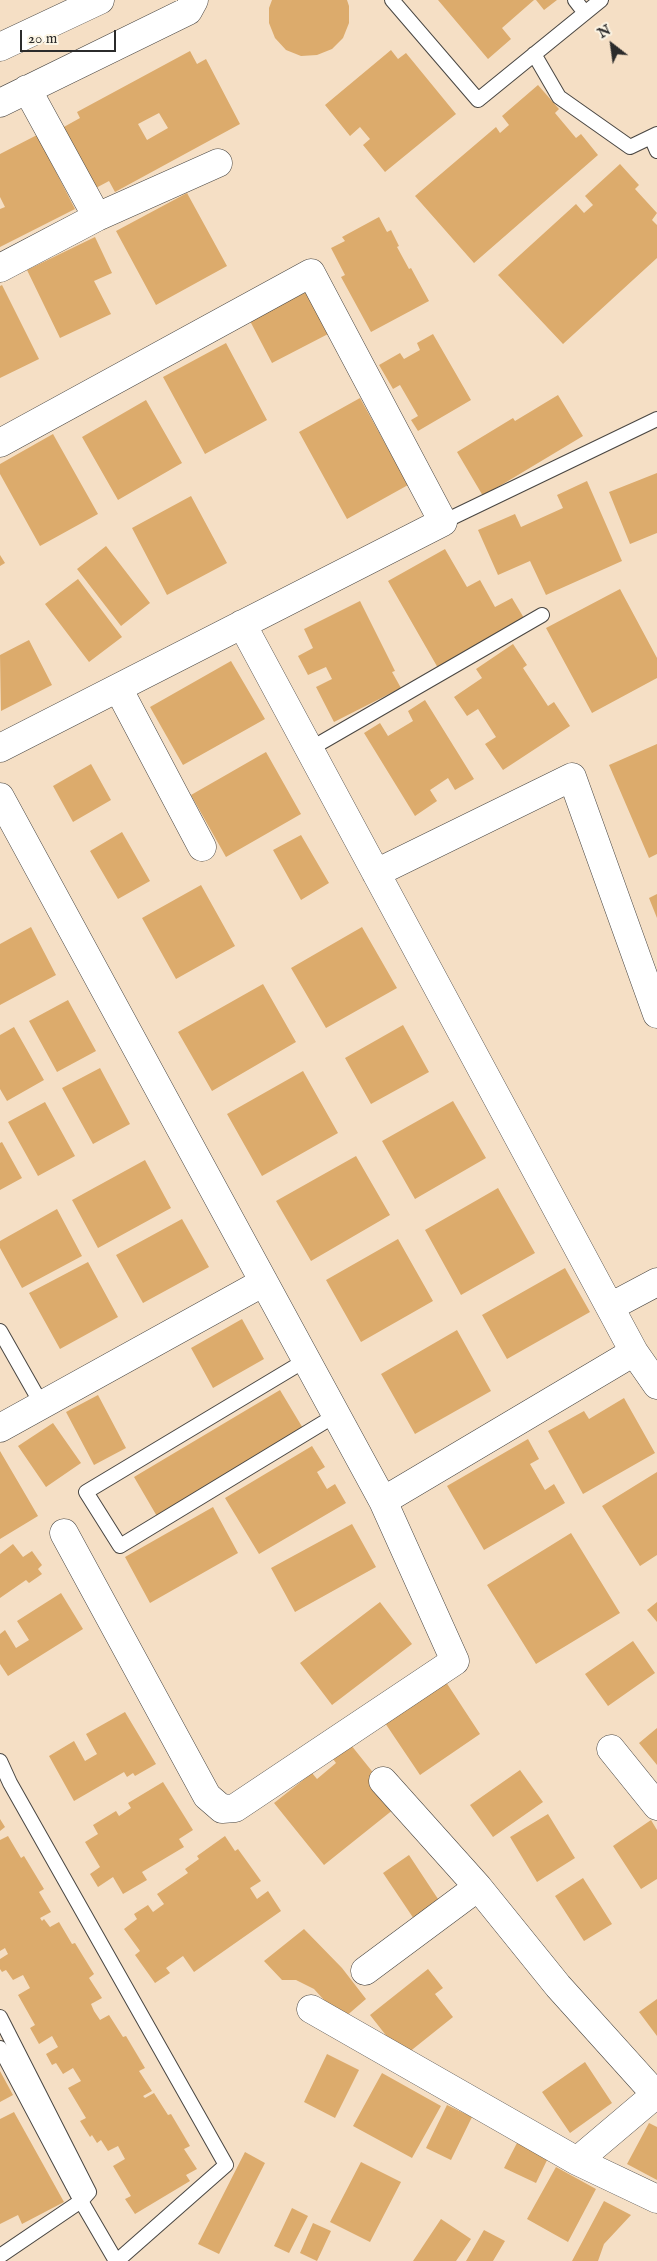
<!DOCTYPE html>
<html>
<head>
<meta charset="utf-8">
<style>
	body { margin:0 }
	#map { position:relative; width:657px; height:2261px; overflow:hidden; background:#f5dfc5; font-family:"IM FELL English",serif }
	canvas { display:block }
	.north { position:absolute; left:587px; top:20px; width:50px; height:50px; -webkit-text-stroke:4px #fcf5e5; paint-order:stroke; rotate:330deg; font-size:14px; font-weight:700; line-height:20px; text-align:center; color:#2b2b2b }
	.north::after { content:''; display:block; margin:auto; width:18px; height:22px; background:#2b2b2b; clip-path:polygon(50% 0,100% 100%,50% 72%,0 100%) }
	.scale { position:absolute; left:20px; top:30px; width:96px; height:22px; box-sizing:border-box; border:2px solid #2b2b2b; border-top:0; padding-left:6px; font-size:15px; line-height:18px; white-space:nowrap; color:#2b2b2b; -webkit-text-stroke:4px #fcf5e5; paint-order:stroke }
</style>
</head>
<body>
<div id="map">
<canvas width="657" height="2261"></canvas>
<div class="north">N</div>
<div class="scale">20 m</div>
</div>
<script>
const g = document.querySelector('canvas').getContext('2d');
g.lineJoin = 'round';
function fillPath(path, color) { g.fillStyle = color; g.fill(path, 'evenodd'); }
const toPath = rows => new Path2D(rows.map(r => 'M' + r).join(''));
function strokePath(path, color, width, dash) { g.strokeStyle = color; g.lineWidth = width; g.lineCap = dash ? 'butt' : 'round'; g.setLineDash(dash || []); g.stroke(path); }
const building = toPath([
	[272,0,347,0,349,6,349,23,343,38,332,49,317,55,301,56,286,50,275,38,269,23,269,8],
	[438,0,534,0,502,28,511,39,488,59],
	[536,0,557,0,544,10],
	[391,50,398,59,406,53,456,114,385,172,363,145,370,139,360,127,350,136,325,105],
	[190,51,197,64,206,59,240,124,115,192,109,181,94,189,62,128,80,118,77,112],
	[159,113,168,128,147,140,138,124],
	[538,85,559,109,555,113,576,138,581,134,598,155,474,263,415,196,496,127,500,133,509,125,502,116],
	[37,135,75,209,0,247,0,209,5,207,0,197,0,154],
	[620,164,639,185,635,189,657,213,652,220,657,225,657,258,563,344,498,275,576,204,584,213,593,205,585,196],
	[187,193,227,266,156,305,116,231],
	[379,217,387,232,391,230,399,246,397,247,409,269,411,268,429,301,371,332,341,277,345,275,331,248,345,241,342,237],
	[95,237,112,273,94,281,111,314,60,338,27,270],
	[2,285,39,359,0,378,0,286],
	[308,291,330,333,272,363,250,321],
	[433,334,471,400,418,431,411,420,418,416,400,385,393,389,379,365,400,353,404,359,420,350,417,343],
	[226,343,267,420,205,454,163,377],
	[558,395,583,436,483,496,457,452,513,418,515,421],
	[360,398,408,485,347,519,299,432],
	[146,400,182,463,118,500,82,437],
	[53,434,98,514,40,546,0,474,0,464],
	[657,473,657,533,630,544,609,492],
	[587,481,622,561,546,595,530,561,498,575,478,530,515,514,521,527,563,508,557,495],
	[191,496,227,563,167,595,132,528],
	[106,546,150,603,121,626,77,569],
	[445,549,467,587,480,580,495,607,512,598,524,618,438,668,388,581],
	[0,555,5,563,0,566],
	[78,579,122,637,89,662,45,604],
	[620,589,657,658,657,678,592,713,546,628],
	[360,601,395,671,392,672,401,688,334,722,316,687,332,679,326,667,308,675,298,656,313,648,304,629],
	[29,640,52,685,1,711,0,655],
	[513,644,527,665,523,668,548,706,554,702,570,726,503,770,485,744,496,737,478,709,467,716,454,697,482,678,476,669],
	[231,661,265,719,183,765,150,707],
	[425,700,474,779,455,790,448,778,430,790,437,801,415,816,364,733,380,723,388,736,413,721,408,711],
	[657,744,657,854,649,858,609,765],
	[266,752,301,814,226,857,191,795],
	[91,764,111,800,73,822,53,786],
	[122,832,150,881,118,899,90,851],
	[301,835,329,883,301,900,273,850],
	[201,885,235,946,176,979,142,918],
	[657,894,657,918,649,898],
	[31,927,56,975,0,1005,0,944],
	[362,927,397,988,326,1028,291,968],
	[263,984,296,1042,212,1091,178,1032],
	[68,1000,96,1051,57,1072,29,1021],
	[403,1025,429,1072,371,1104,345,1058],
	[14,1027,44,1080,7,1101,0,1089,0,1035],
	[100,1068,130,1124,93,1144,62,1088],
	[303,1071,338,1133,262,1176,227,1114],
	[453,1101,486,1158,415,1199,382,1141],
	[45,1102,75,1156,38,1176,8,1122],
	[2,1142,22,1178,0,1190,0,1143],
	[356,1156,390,1215,311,1261,276,1201],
	[145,1160,171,1208,98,1248,72,1200],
	[498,1188,535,1253,461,1295,425,1230],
	[57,1209,82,1256,22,1288,0,1248,0,1241],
	[182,1219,209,1267,143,1303,116,1255],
	[398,1239,433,1301,361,1342,326,1280],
	[88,1262,118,1317,60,1349,29,1293],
	[565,1268,590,1312,507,1359,482,1315],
	[242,1319,264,1359,213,1388,191,1348],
	[457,1330,491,1391,415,1434,381,1374],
	[280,1390,304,1430,158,1518,134,1477],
	[98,1395,126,1448,94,1465,66,1412],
	[624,1398,655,1453,583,1494,548,1431,584,1411,589,1419],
	[53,1423,81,1463,46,1487,18,1446],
	[528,1439,539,1459,530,1464,545,1490,554,1484,565,1503,484,1550,447,1486],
	[312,1446,325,1467,317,1472,327,1489,335,1484,346,1503,259,1554,225,1498],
	[0,1451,38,1516,0,1539],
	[657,1472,657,1555,640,1566,602,1506],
	[213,1507,238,1553,150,1603,125,1557],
	[352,1524,376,1567,295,1612,271,1568],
	[571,1533,620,1613,536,1664,487,1585],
	[13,1544,23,1557,32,1551,42,1565,38,1569,42,1574,29,1583,26,1580,0,1598,0,1554],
	[61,1593,83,1629,8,1676,0,1664,0,1634,5,1630,16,1648,29,1640,17,1621],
	[380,1602,412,1644,332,1705,300,1663],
	[657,1602,657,1622,647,1610],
	[633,1641,655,1673,608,1706,585,1674],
	[444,1679,480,1734,420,1775,383,1720],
	[125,1712,156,1764,135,1776,133,1773,127,1777,124,1772,74,1801,49,1756,74,1741,85,1761,97,1754,86,1734],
	[657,1728,657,1765,639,1743],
	[351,1745,399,1805,324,1865,274,1803,312,1773,317,1779,336,1763,333,1759],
	[520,1770,543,1802,493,1837,470,1805],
	[163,1782,193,1830,179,1839,184,1847,142,1872,147,1880,123,1894,113,1877,98,1887,90,1874,100,1867,85,1842,98,1834,93,1825,116,1811,119,1816,131,1808,128,1803],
	[548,1814,575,1858,537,1882,510,1837],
	[0,1819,5,1827,0,1831],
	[651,1820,657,1830,657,1879,641,1889,613,1846],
	[8,1836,21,1858,24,1856,44,1889,39,1892,51,1912,40,1918,42,1921,44,1919,50,1927,59,1922,72,1944,75,1943,94,1974,89,1978,102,1998,91,2004,94,2011,100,2020,109,2015,123,2037,126,2036,145,2068,139,2071,152,2091,143,2096,145,2098,154,2093,168,2115,171,2114,190,2146,184,2149,197,2169,186,2175,190,2181,135,2214,125,2199,131,2196,113,2166,125,2159,118,2146,108,2151,101,2140,97,2143,92,2135,90,2137,80,2121,86,2118,68,2088,81,2081,73,2068,63,2074,56,2063,52,2065,46,2054,58,2047,52,2036,39,2044,30,2028,35,2025,18,1995,30,1988,23,1975,13,1980,6,1970,2,1972,0,1969,0,1959,8,1954,5,1948,0,1951,0,1840],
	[225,1836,235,1851,238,1849,261,1881,250,1888,257,1899,268,1891,281,1911,194,1972,183,1956,166,1968,170,1973,155,1983,135,1955,140,1951,124,1929,137,1919,134,1914,148,1905,153,1912,164,1904,157,1894,188,1873,185,1869,199,1859,197,1856],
	[409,1855,440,1902,414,1919,383,1873],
	[583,1878,612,1924,584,1941,555,1896],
	[304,1929,342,1968,366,1999,337,2024,324,2000,314,1989,296,1980,282,1980,264,1961],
	[428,1969,443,1988,435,1994,453,2017,403,2057,370,2015],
	[657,1999,657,2036,639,2012],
	[327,2054,359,2070,335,2118,304,2102],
	[585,2062,612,2103,570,2133,542,2092],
	[0,2071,13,2095,0,2102],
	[382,2073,441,2106,412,2158,353,2126],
	[447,2105,472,2117,451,2160,426,2148],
	[14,2112,64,2202,22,2224,18,2215,0,2224,0,2119],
	[649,2123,657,2127,657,2180,627,2164],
	[518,2141,549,2156,536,2183,504,2168],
	[245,2152,265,2163,219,2254,198,2244],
	[361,2162,401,2182,370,2242,330,2222],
	[556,2167,596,2189,568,2242,527,2219],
	[604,2201,631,2215,604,2244,598,2261,572,2261],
	[292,2208,308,2216,289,2253,274,2246],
	[441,2219,471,2239,456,2261,413,2261],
	[313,2223,331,2231,317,2261,300,2253],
	[484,2230,505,2241,493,2261,466,2261]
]);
const lane = toPath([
	[392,0,478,100,601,0],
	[575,0,585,13],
	[534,54,559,97,630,147,657,134],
	[651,137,657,151],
	[443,522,657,419],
	[310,749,542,615],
	[0,1331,42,1405],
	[306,1360,86,1492,120,1546,336,1415],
	[0,1761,10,1783,226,2165,117,2261],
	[0,2017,89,2192,81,2201,0,2256],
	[0,2048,81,2201,116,2261]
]);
const street = toPath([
	[0,47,100,0],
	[27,89,97,217,218,163],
	[0,103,188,11,194,0],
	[0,268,97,217],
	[0,443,311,273,443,522,0,748],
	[242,624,634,1352,657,1385],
	[118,688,202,847],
	[0,797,383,1501,455,1661,235,1808,222,1809,207,1796,64,1533],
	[376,873,572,777,657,1014],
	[610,1307,657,1282],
	[0,1428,264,1282],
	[383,1501,634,1352],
	[611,1749,657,1806],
	[383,1781,478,1887,558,1986,657,2096],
	[365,1971,478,1887],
	[311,2009,577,2161,657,2199],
	[577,2161,655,2095]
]);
fillPath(building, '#dcab6c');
strokePath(lane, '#494642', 16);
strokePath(street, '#494642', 29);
strokePath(lane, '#fff', 14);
strokePath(street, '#fff', 28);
</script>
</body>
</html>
